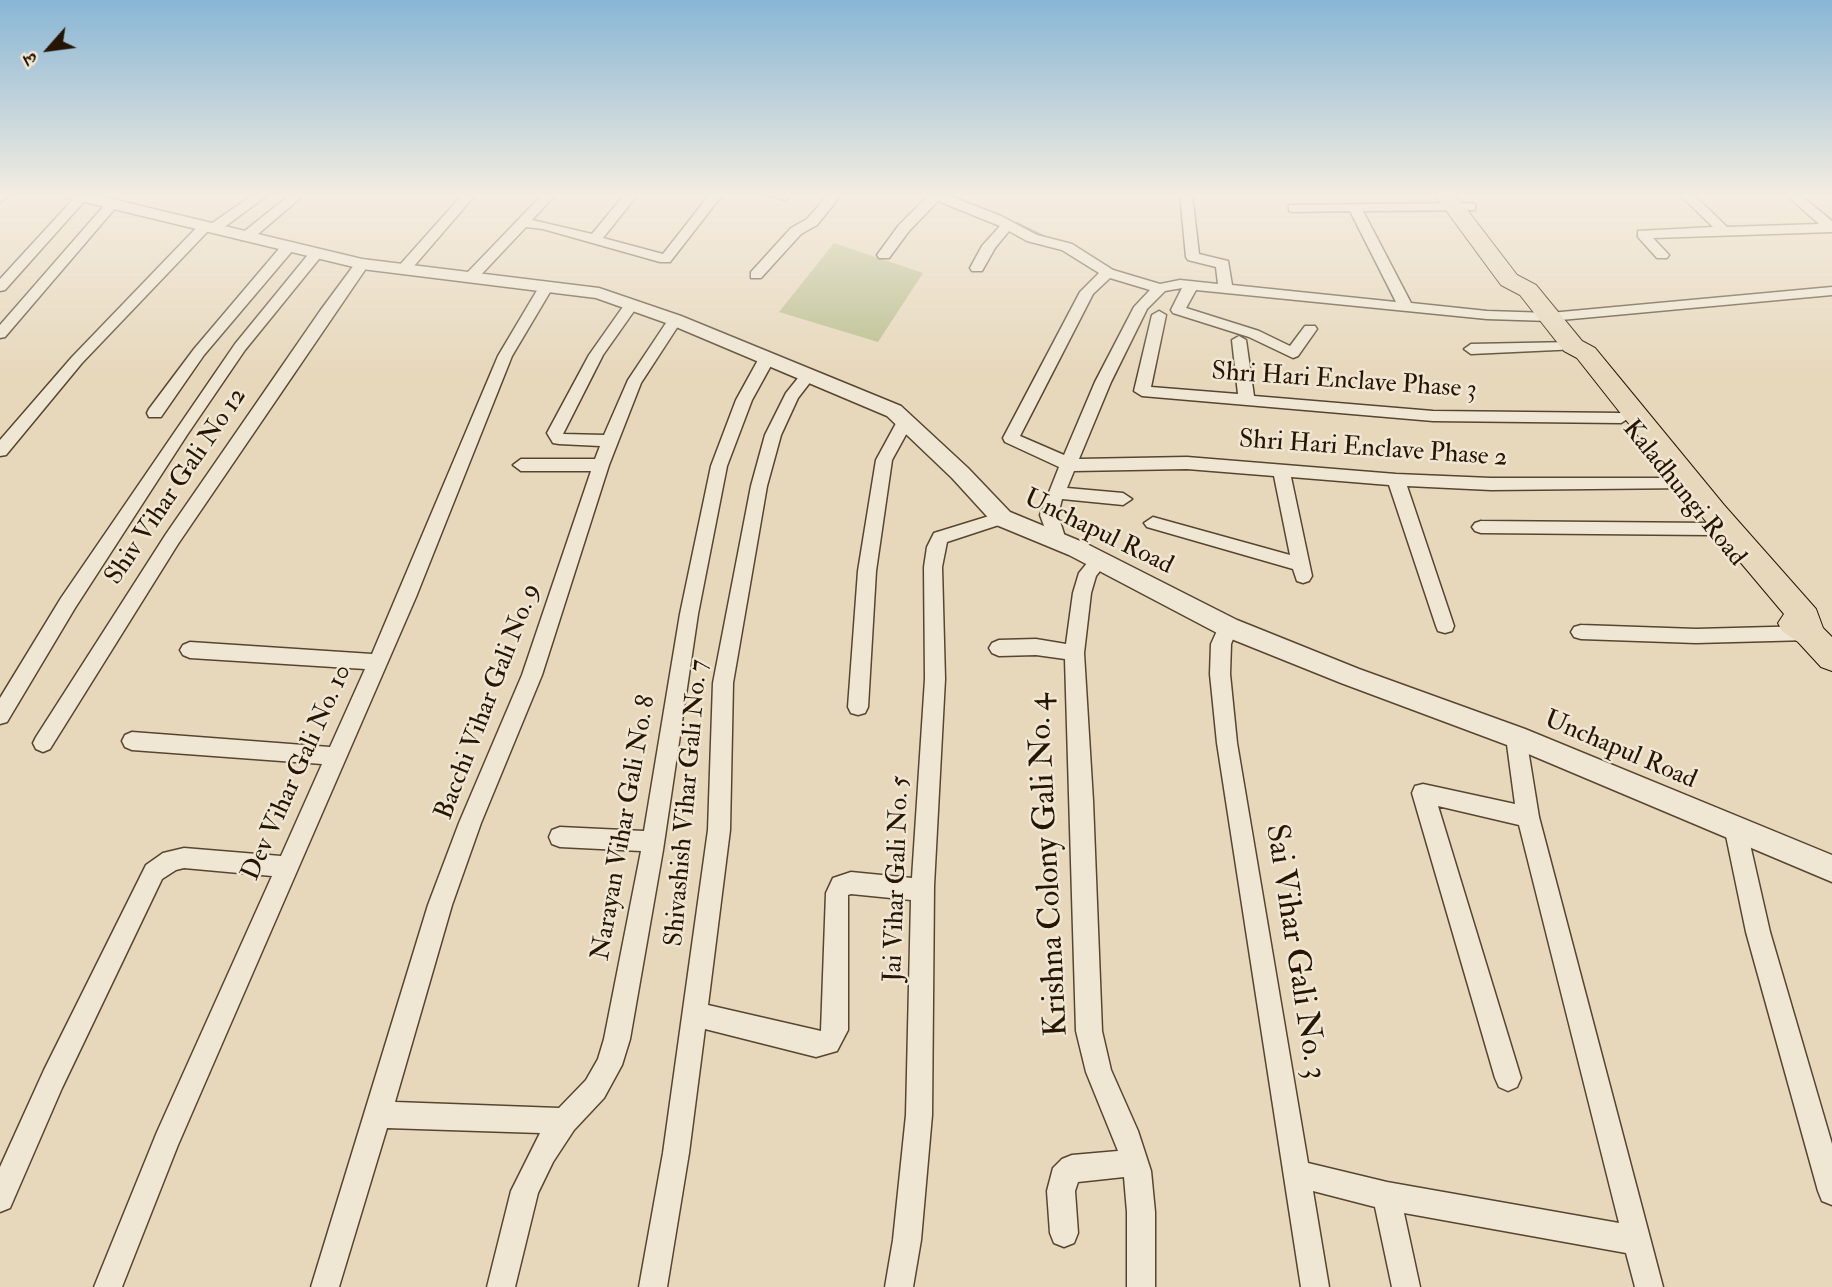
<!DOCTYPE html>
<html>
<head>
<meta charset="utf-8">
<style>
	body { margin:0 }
	#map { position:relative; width:1832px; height:1287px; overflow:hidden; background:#e7d8bc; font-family:"IM FELL Double Pica","Noto Serif Devanagari",serif }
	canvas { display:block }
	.north { position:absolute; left:14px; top:14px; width:70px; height:70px; -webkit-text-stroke:5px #efe6d3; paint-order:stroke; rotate:242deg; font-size:19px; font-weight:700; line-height:28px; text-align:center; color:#261500 }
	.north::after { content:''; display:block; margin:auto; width:24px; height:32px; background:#261500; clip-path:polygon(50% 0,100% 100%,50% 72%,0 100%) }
</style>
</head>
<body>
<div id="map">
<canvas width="1832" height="1287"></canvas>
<div class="north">उ</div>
</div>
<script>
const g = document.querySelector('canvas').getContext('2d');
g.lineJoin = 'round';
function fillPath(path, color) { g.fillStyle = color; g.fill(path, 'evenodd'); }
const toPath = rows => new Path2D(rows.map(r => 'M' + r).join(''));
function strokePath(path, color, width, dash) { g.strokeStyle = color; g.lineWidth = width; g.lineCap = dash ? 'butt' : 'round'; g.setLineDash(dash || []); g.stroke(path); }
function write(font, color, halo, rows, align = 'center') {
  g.font = font + ' "IM FELL Double Pica",serif'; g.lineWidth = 5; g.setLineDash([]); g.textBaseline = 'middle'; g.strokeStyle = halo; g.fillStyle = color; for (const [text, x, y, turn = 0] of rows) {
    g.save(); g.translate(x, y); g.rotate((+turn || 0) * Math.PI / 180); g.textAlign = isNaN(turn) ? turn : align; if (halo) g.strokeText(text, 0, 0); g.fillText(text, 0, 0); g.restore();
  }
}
const green = toPath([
	[834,243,923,273,878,342,779,312]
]);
const stream = toPath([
	[1016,224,1047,239]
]);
const minor = toPath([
	[0,194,11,194,0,202,0,194],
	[78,194,86,194,88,197,5,290,0,291,0,279,78,194],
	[254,194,269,194,219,231,209,230,82,363,6,455,0,456,0,440,72,357,201,223,211,224,254,194],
	[291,194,305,194,251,240,241,240,241,234,291,194],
	[463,194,476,194,408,273,398,273,398,267,463,194],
	[543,194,556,194,532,220,592,234,625,194,638,194,603,238,663,254,710,194,723,194,670,262,660,262,543,229,526,227,476,280,466,280,466,274,543,194],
	[760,194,790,194,791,196,785,200,760,194],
	[829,194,842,194,817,225,801,234,761,278,751,278,751,272,791,228,807,219,829,194],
	[927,194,945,194,1001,216,1037,235,1072,244,1113,270,1160,284,1180,280,1218,284,1216,267,1188,260,1186,257,1180,194,1192,194,1199,254,1228,261,1232,285,1396,302,1350,211,1293,212,1289,211,1289,205,1471,203,1475,204,1475,210,1363,211,1411,303,1487,311,1550,313,1832,287,1832,295,1550,321,1487,319,1196,290,1186,308,1259,331,1290,346,1305,326,1315,326,1317,329,1298,356,1293,358,1249,337,1173,313,1171,310,1182,288,1165,291,1147,309,1111,382,1079,459,1187,457,1396,474,1491,478,1696,478,1698,482,1690,488,1491,490,1407,486,1454,626,1452,631,1445,633,1438,631,1436,626,1389,485,1291,477,1312,576,1309,581,1303,583,1297,581,1293,569,1147,527,1144,523,1153,517,1290,555,1274,476,1187,469,1074,471,1067,488,1123,493,1132,499,1123,505,1062,499,1058,515,1066,540,1063,545,1051,545,1040,515,1059,467,1005,442,1003,438,1080,292,1099,273,1062,250,1027,241,1009,231,995,248,982,271,972,271,970,268,982,246,1000,226,938,201,909,231,889,258,879,258,877,255,899,225,928,196,927,194],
	[1110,278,1150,290,1134,307,1095,382,1064,455,1020,436,1093,294,1110,278],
	[1679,194,1693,194,1727,227,1819,224,1785,194,1799,194,1832,221,1832,232,1653,238,1669,255,1667,258,1657,258,1638,237,1638,231,1713,227,1679,194],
	[113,199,119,203,117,206,5,337,0,338,0,325,109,200,113,199],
	[288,243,293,244,293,250,204,355,161,417,149,417,147,413,149,409,194,349,283,244,288,243],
	[316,250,323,254,245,350,187,435,75,608,7,722,0,724,0,698,61,598,235,344,311,251,316,250],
	[362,260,369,264,178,544,50,749,43,752,36,749,33,743,36,737,166,534,320,311,357,261,362,260],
	[546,283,553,287,512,356,416,597,178,1145,122,1287,94,1287,157,1132,272,876,184,868,176,870,162,879,62,1088,10,1208,0,1212,0,1167,44,1070,146,865,163,853,184,848,281,856,322,764,132,750,125,747,122,741,125,735,132,732,330,747,365,669,190,658,183,655,180,650,183,645,190,642,372,654,498,356,539,287,546,283],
	[632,300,639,304,603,355,563,434,604,435,628,380,670,317,680,317,682,320,641,383,609,465,542,675,481,823,452,905,395,1102,559,1108,586,1080,598,1059,604,1039,641,851,560,847,552,844,549,837,552,830,560,827,644,831,680,614,711,466,736,400,758,360,766,355,774,360,752,400,727,466,698,614,663,850,630,1039,622,1065,604,1098,574,1130,553,1162,538,1193,515,1287,487,1287,511,1191,540,1133,387,1128,339,1287,311,1287,428,905,459,823,522,675,591,471,521,471,513,465,521,459,595,459,600,446,559,444,553,443,547,433,589,355,627,301,632,300],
	[1159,311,1166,315,1151,387,1238,394,1232,340,1239,336,1246,340,1254,396,1433,411,1621,413,1629,418,1621,423,1433,421,1142,396,1134,391,1152,315,1159,311],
	[1573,342,1580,346,1578,349,1471,354,1464,349,1471,344,1573,342],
	[807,371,815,376,798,398,781,435,767,486,733,683,730,830,708,1005,821,1031,826,893,833,878,851,872,912,878,925,679,924,567,927,547,934,533,1002,512,1011,518,1008,522,947,542,942,567,945,679,934,886,932,1115,921,1240,913,1287,885,1287,893,1240,906,1115,911,900,851,894,848,895,848,1030,837,1051,816,1057,705,1029,689,1153,667,1287,639,1287,663,1153,708,830,713,683,751,486,765,435,786,393,802,373,807,371],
	[906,415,914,420,892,460,876,571,868,707,865,713,858,715,851,713,848,707,858,571,876,460,900,416,906,415],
	[1481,521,1710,523,1716,525,1719,529,1716,533,1710,535,1481,533,1475,531,1472,527,1475,523,1481,521],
	[1098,555,1104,557,1107,562,1096,576,1091,593,1084,653,1093,801,1102,1031,1111,1070,1138,1131,1151,1171,1155,1212,1155,1287,1127,1287,1127,1212,1124,1177,1078,1182,1075,1191,1078,1233,1074,1243,1064,1247,1054,1243,1050,1233,1047,1191,1053,1168,1062,1159,1072,1155,1118,1151,1086,1072,1076,1031,1065,659,1036,655,999,656,992,653,989,648,992,643,999,640,1036,639,1066,644,1073,593,1079,573,1092,557,1098,555],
	[1228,620,1235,622,1238,627,1231,644,1230,674,1237,743,1308,1163,1387,1182,1619,1223,1519,825,1438,806,1521,1078,1517,1087,1508,1091,1499,1087,1495,1078,1412,793,1415,786,1423,784,1515,804,1506,737,1509,731,1516,728,1523,731,1526,737,1539,817,1663,1287,1635,1287,1626,1253,1404,1213,1420,1287,1392,1287,1375,1207,1313,1191,1329,1287,1301,1287,1217,743,1210,674,1211,644,1221,622,1228,620],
	[1581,625,1696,629,1809,626,1816,628,1819,633,1816,638,1809,640,1696,643,1581,639,1574,637,1571,632,1574,627,1581,625],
	[1736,821,1744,824,1747,831,1770,932,1832,1144,1832,1205,1822,1201,1818,1191,1746,932,1725,831,1728,824,1736,821]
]);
const tertiary = toPath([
	[62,194,91,194,362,259,599,288,681,316,901,406,968,468,1010,512,1085,543,1237,620,1359,669,1525,729,1832,855,1832,882,1507,745,1341,683,1219,634,1069,555,994,524,952,478,887,416,669,324,596,298,362,269,64,197,62,194]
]);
const primary = toPath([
	[1434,194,1455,194,1517,275,1536,285,1582,341,1595,348,1724,505,1816,609,1823,628,1832,637,1832,671,1821,667,1798,642,1782,631,1778,623,1784,614,1704,519,1577,358,1564,351,1520,295,1501,285,1434,194]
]);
const streetNames = [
	["Shri Hari Enclave Phase 3",1344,382,4],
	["Shri Hari Enclave Phase 2",1373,450,4],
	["Shiv Vihar Gali No 12",177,487,-56],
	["Kaladhungi Road",1683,494,51],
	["Unchapul Road",1098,533,26],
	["Bacchi Vihar Gali No. 9",489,702,-69],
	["Unchapul Road",1620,751,23],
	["Dev Vihar Gali No. 10",298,773,-66],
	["Shivashish Vihar Gali No. 7",688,803,-85],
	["Narayan Vihar Gali No. 8",625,828,-80],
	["Jai Vihar Gali No. 5",898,879,-88]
];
const nearStreetnames = [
	["Krishna Colony Gali No. 4",1050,865,-93],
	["Sai Vihar Gali No. 3",1294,952,81]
];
fillPath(green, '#b9be8e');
strokePath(stream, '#6b776f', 4.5);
strokePath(minor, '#56462f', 3);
strokePath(tertiary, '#56462f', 3);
strokePath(primary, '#261500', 2);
fillPath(minor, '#efe6d3');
fillPath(tertiary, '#efe6d3');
fillPath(primary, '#e7d8bc');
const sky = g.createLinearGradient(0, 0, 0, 375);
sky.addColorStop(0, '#88b6d5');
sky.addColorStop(0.52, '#f4ede1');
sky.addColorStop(1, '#f4ede100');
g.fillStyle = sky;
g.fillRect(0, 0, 1832, 375);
write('26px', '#261500', '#efe6d3', streetNames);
write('32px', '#261500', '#efe6d3', nearStreetnames);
</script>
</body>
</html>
